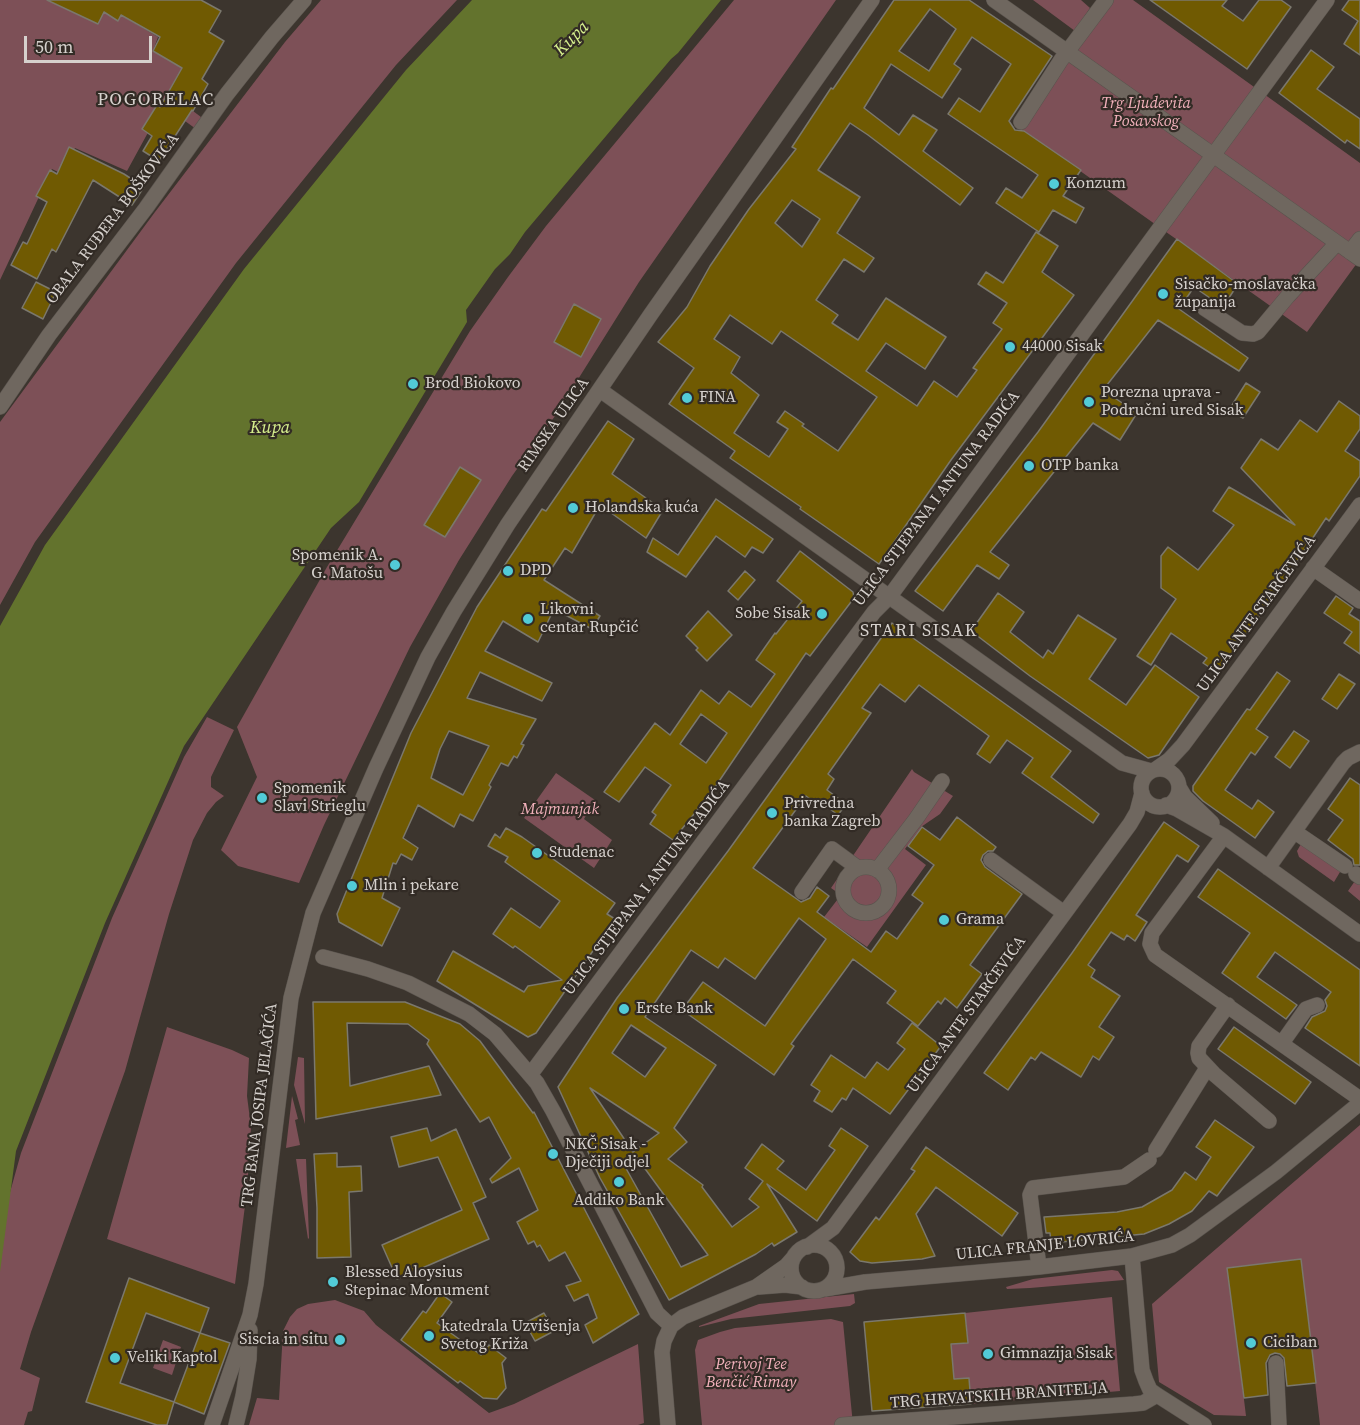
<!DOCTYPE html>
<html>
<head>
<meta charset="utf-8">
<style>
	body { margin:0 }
	#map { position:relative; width:1360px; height:1425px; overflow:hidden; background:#3c352e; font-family:"Source Serif 4",serif }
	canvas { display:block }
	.scale { position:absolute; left:24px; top:36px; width:128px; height:27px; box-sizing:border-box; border:3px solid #d6d1cd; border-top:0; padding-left:8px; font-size:18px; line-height:21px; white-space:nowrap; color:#d6d1cd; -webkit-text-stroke:4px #322b25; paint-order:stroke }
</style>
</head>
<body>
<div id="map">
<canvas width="1360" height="1425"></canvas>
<div class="scale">50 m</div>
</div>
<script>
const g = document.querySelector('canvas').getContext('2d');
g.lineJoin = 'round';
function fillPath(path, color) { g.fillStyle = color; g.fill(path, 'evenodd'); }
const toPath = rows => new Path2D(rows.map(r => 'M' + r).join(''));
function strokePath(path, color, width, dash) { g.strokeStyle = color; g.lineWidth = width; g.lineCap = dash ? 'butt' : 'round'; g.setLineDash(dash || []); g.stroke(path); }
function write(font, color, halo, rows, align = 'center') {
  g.font = font + ' "Source Serif 4",serif'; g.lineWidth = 4.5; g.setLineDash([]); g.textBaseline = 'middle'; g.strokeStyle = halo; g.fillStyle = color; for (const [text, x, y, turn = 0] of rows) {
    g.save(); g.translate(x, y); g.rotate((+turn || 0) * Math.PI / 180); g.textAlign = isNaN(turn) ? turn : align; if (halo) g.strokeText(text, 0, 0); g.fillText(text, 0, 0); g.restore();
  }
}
const green = toPath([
	[0,0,47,0,98,23,104,12,118,21,121,15,158,37,153,51,182,68,166,96,193,111,205,120,196,129,163,105,127,171,75,148,62,174,52,169,0,280],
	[321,0,457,0,396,65,236,263,35,542,0,605,0,422,155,212,285,42],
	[734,0,836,0,639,282,555,416,512,476,459,560,410,647,324,825,299,883,238,866,221,850,257,777,237,727,327,567,470,331,508,277,546,226],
	[1033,0,1081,0,1090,8,1075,31],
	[1107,0,1133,0,1360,163,1360,259,1307,332,1021,129],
	[207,717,234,730,211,777,211,787,224,796,216,802,207,813,193,840,169,914,125,1071,31,1332,20,1369,40,1378,32,1411,28,1412,24,1425,0,1425,0,1228,21,1153,112,918,184,757],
	[912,769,914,772,953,796,940,814,921,827,905,849,926,865,867,947,824,917,841,895,831,888],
	[556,773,595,800,584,819,612,840,594,868,524,818],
	[1301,844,1343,867,1334,882,1299,857,1297,851],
	[1357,878,1360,881,1360,901,1348,891],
	[167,1027,232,1050,249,1058,247,1096,251,1127,247,1190,235,1284,107,1239],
	[298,1057,304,1058,305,1124,294,1085],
	[292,1096,298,1119,295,1120,300,1145,286,1148],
	[1360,1125,1360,1425,1320,1425,1301,1259,1228,1268,1246,1416,1214,1415,1159,1382,1152,1304],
	[296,1159,306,1159,309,1238,308,1239],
	[1112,1270,1118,1271,1124,1280,1030,1288,1007,1289,1006,1287,1033,1279],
	[854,1294,855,1303,850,1306,731,1319,699,1327,699,1326,759,1304],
	[1112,1297,1120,1391,971,1404,969,1378,954,1379,951,1344,968,1343,965,1313],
	[335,1300,364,1311,376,1325,489,1413,514,1404,638,1344,644,1423,638,1425,249,1425,257,1398,279,1400,283,1331,290,1317,297,1309,308,1304],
	[831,1319,843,1322,853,1425,702,1425,695,1350,698,1340,720,1332,735,1328],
	[163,1340,181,1347,172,1375,153,1368]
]);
const water = toPath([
	[472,0,721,0,678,53,671,59,525,232,510,254,495,269,466,310,467,322,359,502,331,528,184,746,105,923,16,1151,0,1272,0,626,45,545,244,269,406,70]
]);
const building = toPath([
	[47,0,201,0,221,11,209,32,224,41,202,79,208,84,193,111,192,110,159,161,143,151,152,136,142,129,157,105,160,107,182,68,153,51,160,37,121,15,118,21,104,12,98,24,47,0],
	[894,0,969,0,1052,56,1009,121,1015,130,1024,131,1081,170,1063,196,1084,208,1076,223,1053,210,1039,232,996,203,1006,188,1022,198,1038,175,948,114,959,98,980,112,1011,64,972,37,954,64,961,69,942,98,891,64,864,108,899,135,913,115,937,130,923,151,973,188,960,205,868,135,850,123,818,170,860,197,837,233,874,258,864,272,844,259,816,300,838,315,832,323,858,340,886,298,946,337,925,369,886,343,866,371,917,406,934,381,957,397,977,370,973,368,1002,329,993,323,1007,303,978,284,986,272,1003,283,1036,232,1058,246,1042,272,1074,295,951,460,879,564,800,509,801,507,730,458,735,451,669,404,694,368,658,342,687,307,710,266,749,209,796,149,792,147,831,88,833,89,894,0],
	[930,9,956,29,929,71,899,51,930,9],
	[792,200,820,219,802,247,775,223,792,200],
	[730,315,772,344,781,331,877,397,838,451,802,426,804,424,785,411,777,422,788,429,769,457,734,433,759,395,731,373,740,357,714,339,730,315],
	[1150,0,1227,0,1222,6,1243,21,1259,0,1281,0,1291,7,1247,69,1150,0],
	[1349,0,1360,0,1360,55,1344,44,1358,21,1342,10,1349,0],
	[1311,50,1334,67,1317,89,1360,119,1360,149,1347,140,1345,143,1279,93,1311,50],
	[69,147,124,174,144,187,132,205,93,180,56,252,52,249,37,279,11,265,23,242,27,244,47,202,36,196,50,170,57,174,69,147],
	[1177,239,1238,284,1223,307,1194,287,1179,309,1248,358,1239,371,1158,320,1103,390,1137,413,1120,440,1093,423,990,552,1009,565,999,579,977,565,943,611,915,591,1038,432,1177,239],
	[36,282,56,292,43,319,22,308,36,282],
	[574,304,601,319,581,357,554,342,574,304],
	[1246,383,1260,392,1243,418,1229,410,1246,383],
	[1339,401,1360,416,1360,429,1345,451,1360,461,1360,476,1329,521,1326,518,1281,586,1259,615,1260,616,1218,673,1203,663,1207,658,1171,633,1151,665,1137,656,1176,599,1161,588,1161,556,1168,547,1198,570,1234,525,1213,511,1229,487,1295,525,1241,468,1261,439,1278,450,1300,420,1317,432,1339,401],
	[608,421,634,439,612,474,663,510,646,538,600,505,572,553,565,548,544,580,600,616,592,629,554,609,538,642,503,621,485,651,552,683,542,701,480,672,467,698,536,719,521,744,524,745,517,758,514,756,508,766,501,763,489,785,491,787,473,821,460,814,454,827,418,805,403,838,418,848,412,860,401,854,396,864,393,863,382,898,400,908,382,946,339,922,337,914,411,733,477,607,542,509,546,511,608,421],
	[449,731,489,746,463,795,431,778,440,749,449,731],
	[460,467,481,480,445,537,424,525,460,467],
	[716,499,773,539,763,553,752,547,745,557,716,536,686,577,647,552,653,538,678,555,716,499],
	[800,551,853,592,854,598,810,656,806,653,711,793,673,840,650,824,656,815,652,812,671,785,645,767,619,802,604,792,655,723,670,735,701,690,719,704,729,691,751,707,775,674,756,660,775,633,776,634,802,601,777,581,800,551],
	[701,714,727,733,706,763,680,744,701,714],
	[745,571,755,580,738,600,728,591,745,571],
	[998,593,1024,612,1010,632,1043,658,1048,650,1053,654,1078,615,1116,639,1089,679,1126,705,1155,665,1199,697,1159,755,1148,758,1030,676,971,631,998,593],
	[1336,596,1353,608,1349,614,1360,621,1360,654,1344,643,1352,632,1324,613,1336,596],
	[708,611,732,635,707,661,696,650,698,648,686,636,708,611],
	[892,623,1071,751,1051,777,1099,814,1093,823,1022,773,1033,758,1007,740,990,763,977,754,989,736,919,685,905,702,880,684,862,708,871,713,828,774,834,779,827,790,846,804,838,815,819,801,817,804,806,796,753,868,801,902,810,898,817,887,829,896,817,912,871,952,886,931,897,939,923,903,912,895,934,865,908,846,922,827,940,840,957,817,996,847,993,851,988,851,983,855,981,860,985,867,1022,894,970,965,982,974,957,1008,945,998,941,1004,938,1001,918,1026,887,1003,896,991,853,959,791,1044,794,1046,774,1075,682,1010,703,982,765,1026,826,939,799,918,755,979,725,958,718,968,691,950,645,1017,716,1065,674,1128,687,1142,668,1159,703,1185,702,1187,732,1227,759,1207,749,1199,763,1181,745,1168,762,1144,784,1161,777,1169,806,1190,835,1150,829,1146,841,1128,868,1146,817,1221,767,1184,797,1232,774,1246,772,1243,756,1254,669,1300,600,1178,558,1087,617,998,728,851,892,623],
	[631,1025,666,1048,645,1077,612,1053,631,1025],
	[590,1088,659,1133,633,1152,590,1088],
	[635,1155,708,1255,681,1267,623,1163,635,1155],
	[1277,672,1290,681,1256,729,1268,737,1255,755,1251,752,1225,790,1252,809,1258,800,1274,812,1255,838,1203,801,1193,791,1193,786,1247,709,1250,710,1277,672],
	[1339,674,1355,684,1337,709,1322,699,1339,674],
	[1294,731,1309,741,1290,768,1275,757,1294,731],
	[1350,778,1360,785,1360,865,1354,865,1353,859,1328,840,1343,820,1328,809,1350,778],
	[1164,822,1199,846,1188,862,1177,855,1136,915,1147,922,1135,941,1127,935,1124,940,1111,932,1088,965,1095,970,1091,977,1120,996,1099,1027,1114,1037,1099,1060,1093,1056,1081,1077,1041,1052,1035,1060,1031,1057,1008,1090,984,1073,1072,953,1164,822],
	[506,828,522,837,615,903,607,914,615,919,536,1033,528,1037,437,981,453,951,524,992,528,986,562,980,515,946,513,948,493,934,511,908,540,928,560,901,505,862,508,857,488,846,495,834,500,838,506,828],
	[1218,869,1360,970,1360,1066,1305,1028,1312,1017,1325,1011,1327,1006,1325,1000,1331,992,1275,952,1257,977,1297,1005,1286,1019,1222,973,1250,933,1198,897,1218,869],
	[313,1002,405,1002,460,1024,480,1041,533,1113,534,1112,639,1314,593,1343,585,1325,597,1318,588,1294,574,1301,566,1286,581,1281,565,1252,549,1261,540,1245,537,1247,534,1241,528,1244,517,1222,538,1210,519,1168,492,1183,490,1179,511,1158,489,1117,480,1122,427,1044,429,1040,408,1024,347,1023,350,1086,429,1066,441,1095,316,1119,313,1002],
	[912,1023,941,1046,890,1114,853,1088,846,1100,842,1098,832,1112,814,1101,820,1091,811,1085,831,1055,865,1078,877,1062,888,1070,905,1049,897,1043,912,1023],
	[1234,1027,1311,1082,1295,1104,1218,1049,1234,1027],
	[1215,1120,1254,1147,1217,1196,1209,1191,1192,1211,1169,1224,1144,1234,1051,1243,1050,1233,1046,1233,1044,1217,1117,1212,1142,1207,1172,1190,1185,1172,1196,1180,1211,1157,1196,1147,1215,1120],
	[427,1128,431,1141,456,1129,486,1197,473,1203,489,1239,397,1279,382,1245,462,1210,438,1157,399,1167,391,1137,427,1128],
	[926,1147,1018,1213,1002,1236,936,1187,916,1214,935,1256,922,1259,872,1263,860,1261,850,1252,876,1217,879,1220,915,1171,911,1169,926,1147],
	[337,1153,337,1167,361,1166,362,1191,349,1192,351,1257,317,1258,317,1208,314,1154,337,1153],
	[1301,1259,1316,1383,1287,1386,1284,1358,1280,1354,1275,1353,1270,1355,1266,1363,1268,1395,1244,1398,1227,1268,1301,1259],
	[129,1278,209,1308,200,1333,146,1313,120,1383,174,1402,167,1425,157,1425,86,1402,129,1278],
	[440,1293,452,1302,437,1323,481,1355,489,1345,506,1358,502,1363,506,1388,497,1399,483,1398,460,1381,458,1383,401,1340,423,1311,426,1313,440,1293],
	[544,1313,554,1331,535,1341,525,1323,544,1313],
	[965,1313,968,1343,951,1344,954,1379,969,1378,971,1404,872,1411,864,1322,965,1313],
	[200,1333,230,1343,204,1414,174,1402,200,1333]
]);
const minor = toPath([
	[994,0,1360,259],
	[1021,122,1061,60,1106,0],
	[1350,252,1360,239],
	[1204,308,1242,333,1253,334,1258,332,1288,296,1337,243],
	[600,390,1122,763,1151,771],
	[0,407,49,335,146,208,227,94,272,37,304,0],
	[1313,568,1360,601],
	[1156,769,1169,760,1183,745,1360,505],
	'1141 788a19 19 0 1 1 38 0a19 19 0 1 1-38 0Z',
	[1179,787,1185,797,1212,823],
	[1166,805,1177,809,1224,836,1360,934],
	[1295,832,1345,866],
	[1224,836,1152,933,1150,944,1155,955,1360,1099],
	[991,860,1064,913],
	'843 890a23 23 0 1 1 46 0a23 23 0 1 1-46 0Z',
	[1268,868,1343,763,1348,758,1360,752],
	[877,870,916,819,942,781],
	[1356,874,1360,877],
	[802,892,832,849,858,868],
	[323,957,368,969,408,983,469,1014,495,1034,537,1083,553,1111,657,1313,671,1326],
	[1228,1005,1199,1046,1198,1053,1199,1058,1214,1074,1269,1121],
	[1282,1043,1306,1009,1317,1005],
	[530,1075,874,612,890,596,1327,0],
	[1156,1150,1207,1068],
	'791 1268a23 23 0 1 1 46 0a23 23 0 1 1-46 0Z',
	[807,1247,833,1228,1130,824,1137,812,1142,793],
	[1132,1256,1142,1370,1146,1381,1150,1390,1157,1395,1204,1425],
	[1039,1267,1030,1195,1033,1188,1124,1177,1149,1160],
	[759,1287,785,1285,802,1287],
	[825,1289,865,1282,1039,1267,1132,1256,1172,1245,1190,1235,1276,1172,1360,1103],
	[1276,1363,1279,1425],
	[212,1425,250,1315,256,1284,291,998,313,913,376,768,428,657,454,611,508,524,651,314,872,0],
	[236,1425,243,1396,249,1359,250,1330],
	[668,1425,662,1352,664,1341,671,1326,683,1317,756,1287,786,1266,794,1257],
	[842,1425,1134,1404,1143,1403,1157,1395]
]);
const markers = [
	[1054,184,6,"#52cbd7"],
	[1163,294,6,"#52cbd7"],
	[1010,347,6,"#52cbd7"],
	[413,384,6,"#52cbd7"],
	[687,398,6,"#52cbd7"],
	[1089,402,6,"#52cbd7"],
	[1029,466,6,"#52cbd7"],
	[573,508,6,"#52cbd7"],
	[395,565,6,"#52cbd7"],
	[508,571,6,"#52cbd7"],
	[822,614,6,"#52cbd7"],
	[528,619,6,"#52cbd7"],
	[262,798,6,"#52cbd7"],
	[772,813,6,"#52cbd7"],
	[537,853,6,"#52cbd7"],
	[352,886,6,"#52cbd7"],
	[944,920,6,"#52cbd7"],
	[624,1009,6,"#52cbd7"],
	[553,1154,6,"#52cbd7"],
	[619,1182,6,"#52cbd7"],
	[333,1282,6,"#52cbd7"],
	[429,1336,6,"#52cbd7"],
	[340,1340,6,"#52cbd7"],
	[1251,1343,6,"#52cbd7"],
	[988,1354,6,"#52cbd7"],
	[115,1358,6,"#52cbd7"]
];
const parkNames = [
	["Trg Ljudevita",1146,104],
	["Posavskog",1146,122],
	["Majmunjak",560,810],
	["Perivoj Tee",751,1365],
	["Benčić Rimay",751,1383]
];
const poiNames = [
	["Konzum",1066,184],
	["Sisačko-moslavačka",1175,285],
	["županija",1175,303],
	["44000 Sisak",1022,347],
	["Brod Biokovo",425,384],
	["Porezna uprava -",1101,393],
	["Područni ured Sisak",1101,411],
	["FINA",699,398],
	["OTP banka",1041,466],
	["Holandska kuća",585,508],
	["Spomenik A.",383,556,"right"],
	["G. Matošu",383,574,"right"],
	["DPD",520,571],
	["Likovni",540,610],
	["centar Rupčić",540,628],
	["Sobe Sisak",810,614,"right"],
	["Spomenik",274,789],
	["Slavi Strieglu",274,807],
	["Privredna",784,804],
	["banka Zagreb",784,822],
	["Studenac",549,853],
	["Mlin i pekare",364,886],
	["Grama",956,920],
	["Erste Bank",636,1009],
	["NKČ Sisak -",565,1145],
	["Dječiji odjel",565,1163],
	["Addiko Bank",619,1201,"center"],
	["Blessed Aloysius",345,1273],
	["Stepinac Monument",345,1291],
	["katedrala Uzvišenja",441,1327],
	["Svetog Križa",441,1345],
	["Siscia in situ",328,1340,"right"],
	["Ciciban",1263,1343],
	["Gimnazija Sisak",1000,1354],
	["Veliki Kaptol",127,1358]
];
const streetNames = [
	["OBALA RUĐERA BOŠKOVIĆA",113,219,-53],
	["RIMSKA ULICA",554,425,-55],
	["ULICA STJEPANA I ANTUNA RADIĆA",937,499,-53],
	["ULICA ANTE STARČEVIĆA",1257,614,-54],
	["ULICA STJEPANA I ANTUNA RADIĆA",647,888,-53],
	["ULICA ANTE STARČEVIĆA",967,1015,-54],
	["TRG BANA JOSIPA JELAČIĆA",260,1105,-83],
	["ULICA FRANJE LOVRIĆA",1045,1246,-6],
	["TRG HRVATSKIH BRANITELJA",999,1396,-4]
];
const waterNames = [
	["Kupa",572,39,-45],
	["Kupa",270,428]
];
const neighbourhoodNames = [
	["POGORELAC",156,100],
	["STARI SISAK",919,631]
];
fillPath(green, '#7d5057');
fillPath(water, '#63732d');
fillPath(building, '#705a02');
strokePath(building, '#7b786d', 1.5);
strokePath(minor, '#59534d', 16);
strokePath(minor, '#6f675f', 15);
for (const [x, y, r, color] of markers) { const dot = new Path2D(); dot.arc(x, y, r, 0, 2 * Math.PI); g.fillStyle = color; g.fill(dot); strokePath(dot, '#322b25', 2); }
write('italic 16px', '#f2b1bb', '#322b25', parkNames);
write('16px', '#d6d1cd', '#322b25', poiNames, 'left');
write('16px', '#d6d1cd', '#322b25', streetNames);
write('italic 18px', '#d6ef8d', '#322b25', waterNames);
g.letterSpacing = '1.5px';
write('18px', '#d6d1cd', '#322b25', neighbourhoodNames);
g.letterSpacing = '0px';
</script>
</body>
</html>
